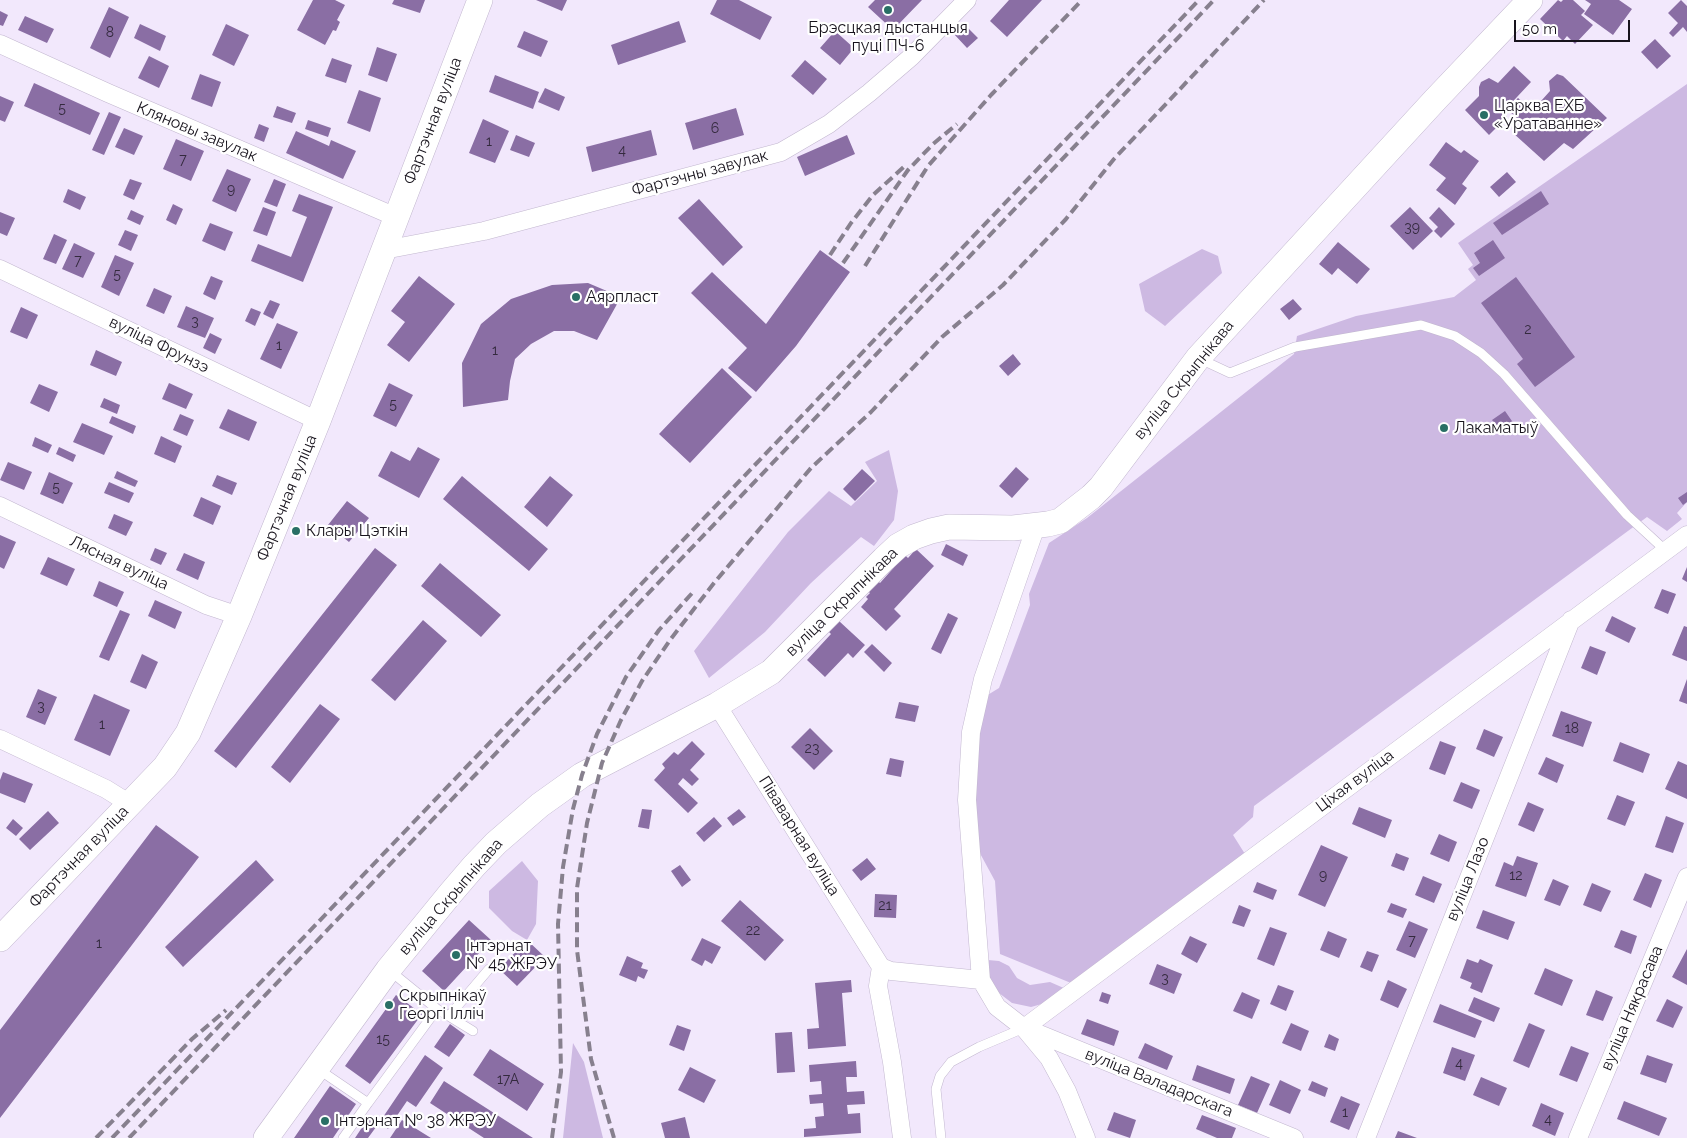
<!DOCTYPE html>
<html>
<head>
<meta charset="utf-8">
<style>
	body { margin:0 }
	#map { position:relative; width:1687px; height:1138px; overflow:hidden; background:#f2e8fc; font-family:Raleway,sans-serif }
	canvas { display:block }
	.scale { position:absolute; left:1514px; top:20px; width:116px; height:22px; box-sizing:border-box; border:2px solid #17131c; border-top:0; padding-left:6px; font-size:15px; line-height:18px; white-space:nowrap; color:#17131c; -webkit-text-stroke:4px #fff; paint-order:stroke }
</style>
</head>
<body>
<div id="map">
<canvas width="1687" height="1138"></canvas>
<div class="scale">50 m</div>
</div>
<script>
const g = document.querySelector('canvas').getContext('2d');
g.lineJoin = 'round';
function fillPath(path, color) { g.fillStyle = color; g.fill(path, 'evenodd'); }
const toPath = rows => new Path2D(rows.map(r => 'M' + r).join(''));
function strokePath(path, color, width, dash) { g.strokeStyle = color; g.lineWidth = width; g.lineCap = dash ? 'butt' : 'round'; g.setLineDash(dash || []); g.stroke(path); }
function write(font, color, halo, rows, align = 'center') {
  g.font = font + ' Raleway,sans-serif'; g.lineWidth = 4.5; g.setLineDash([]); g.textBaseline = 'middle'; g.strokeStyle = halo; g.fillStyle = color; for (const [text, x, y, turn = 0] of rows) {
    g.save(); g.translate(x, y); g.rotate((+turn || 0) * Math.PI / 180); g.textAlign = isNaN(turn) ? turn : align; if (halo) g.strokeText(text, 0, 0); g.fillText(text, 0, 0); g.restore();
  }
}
const green = toPath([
	[1687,84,1687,502,1677,513,1682,519,1667,531,1647,517,1254,806,1253,817,1233,835,1245,854,1071,983,1000,954,995,881,976,846,973,777,986,696,999,688,1030,605,1029,594,1049,543,1087,518,1294,354,1297,336,1356,316,1454,297,1476,280,1468,269,1473,265,1458,243],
	[1202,249,1218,256,1222,273,1165,326,1145,311,1139,284],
	[889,450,898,491,894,520,874,546,861,537,811,583,765,632,709,678,694,651,788,532,829,491,851,506,877,481,865,462],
	[522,861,538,881,536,924,527,940,512,931,489,908,489,891],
	[988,960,999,961,1009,966,1017,978,1030,985,1050,982,1066,989,1049,1002,1031,1007,1012,1003,999,993,990,982,987,969],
	[573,1043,584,1062,603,1138,563,1138]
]);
const building = toPath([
	[313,0,335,0,345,5,337,20,340,22,336,31,333,30,325,45,297,30],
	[394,0,425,0,420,13,392,4],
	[536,0,567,0,562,11],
	[717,0,739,0,772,17,760,40,710,14],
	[875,0,922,0,893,30,868,7],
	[1009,0,1042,0,1007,37,990,21],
	[1558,0,1561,2,1563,0,1573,0,1585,11,1581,15,1593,25,1575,44,1567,36,1563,41,1540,19],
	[1585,0,1619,0,1632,9,1613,35,1584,14,1591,4],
	[1681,0,1687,6,1687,32,1683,27,1673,37,1669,33,1678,23,1668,13],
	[109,7,129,17,110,58,90,48],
	[0,11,8,15,3,26,0,25],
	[25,16,54,29,47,43,18,30],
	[679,21,686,42,618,65,611,45],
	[963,23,978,38,967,48,953,33],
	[140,24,166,36,160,51,134,38],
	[226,24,249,35,234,66,212,55],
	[524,31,548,41,541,57,517,47],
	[835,31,854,48,840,65,820,48],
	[1655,39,1671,56,1657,69,1641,52],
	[377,47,397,54,387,82,368,75],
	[149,56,169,66,159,88,138,78],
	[332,58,352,65,346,83,325,76],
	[805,60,827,79,813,95,791,76],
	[1514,66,1531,82,1503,112,1507,117,1489,135,1465,110,1479,96,1479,87,1481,82,1489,78,1498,83],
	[200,74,221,82,212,107,191,99],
	[1557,74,1563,76,1607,118,1573,149,1564,143,1544,161,1513,133,1522,123,1507,109,1518,98,1533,110,1550,91,1549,81],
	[495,75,539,92,533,109,489,92],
	[34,83,100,113,90,135,24,106],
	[545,88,565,97,559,111,538,102],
	[359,90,381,98,370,132,347,123],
	[0,96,14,102,5,122,0,120],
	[277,106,296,113,292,123,273,117],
	[736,108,744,135,693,150,685,123],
	[109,112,121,117,104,155,92,150],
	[483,119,509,131,495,163,469,153],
	[308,120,331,128,328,137,305,129],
	[259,124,269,128,264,142,254,138],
	[124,128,143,136,134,155,115,147],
	[651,130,657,155,592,172,586,147],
	[296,131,329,146,331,140,356,151,343,179,286,153],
	[516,135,535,143,529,157,510,150],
	[847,135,855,154,805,176,797,157],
	[176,139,204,151,191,181,163,169],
	[1446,142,1461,153,1464,150,1479,161,1462,184,1467,188,1455,205,1436,190,1446,178,1429,165],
	[227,169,251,179,236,212,212,201],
	[1507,172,1516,182,1499,197,1490,187],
	[130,179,142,183,134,200,123,195],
	[274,179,286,184,277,207,264,202],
	[68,189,86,197,80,210,63,202],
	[1541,191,1549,204,1502,235,1493,223],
	[299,194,333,207,303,282,251,261,258,244,291,257,307,217,292,211],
	[699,199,743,247,723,266,678,218],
	[173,204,183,209,176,225,166,220],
	[263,207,276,212,267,236,253,231],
	[1410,207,1433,231,1413,250,1390,226],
	[1439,207,1455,224,1441,238,1434,231,1438,227,1429,218],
	[131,210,144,216,140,225,127,219],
	[0,212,15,218,7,236,0,233],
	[210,223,233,232,225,251,202,241],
	[125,230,138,235,131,251,118,245],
	[54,234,67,240,56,264,43,259],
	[1493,240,1505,258,1479,276,1473,268,1480,263,1474,253],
	[1338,242,1370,269,1357,284,1338,268,1332,275,1319,264],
	[74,243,95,253,83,278,62,269],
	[820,250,850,272,796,346,756,392,728,368,747,348,691,293,712,272,766,324],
	[115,255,134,263,119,296,101,287],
	[211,276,223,281,215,300,203,294],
	[419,276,455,304,409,362,387,345,405,322,391,311],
	[1516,277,1575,357,1535,387,1517,364,1523,359,1481,303],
	[588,283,621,297,597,340,574,331,554,331,531,344,515,359,510,381,508,400,463,407,462,363,481,324,511,299,552,285],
	[154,288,172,296,164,314,146,306],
	[1293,299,1302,309,1289,320,1280,309],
	[270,300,280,304,273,319,263,314],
	[186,306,214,318,205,338,177,327],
	[21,307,38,315,27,339,10,332],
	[251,308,261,312,255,326,245,321],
	[277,323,298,332,281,369,260,359],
	[210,333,222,339,215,354,203,348],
	[96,350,122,362,116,376,90,365],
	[1013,354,1021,364,1008,376,999,366],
	[722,368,752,397,690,463,659,434],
	[169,383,193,394,186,409,162,399],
	[389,383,413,395,396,427,373,416],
	[39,384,58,392,49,412,30,403],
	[104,398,120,405,117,414,100,407],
	[228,409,257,422,249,441,219,428],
	[1505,411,1514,424,1502,433,1492,420],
	[180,414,194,420,187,436,173,430],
	[112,416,136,426,133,434,109,423],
	[82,423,113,436,104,455,73,442],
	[161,436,182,446,175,463,154,454],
	[35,437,52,445,48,453,32,446],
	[59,447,76,455,73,462,56,454],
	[418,447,440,459,419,498,378,476,391,451,410,461],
	[8,462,32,472,24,490,0,480],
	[1016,467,1029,479,1012,498,999,486],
	[862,469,875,481,855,501,843,489],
	[117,471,138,481,135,487,114,478],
	[49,472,73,483,63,504,40,494],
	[217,475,237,483,232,495,212,486],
	[462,476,548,549,529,571,443,499],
	[550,476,573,495,547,527,524,507],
	[109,482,134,493,129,503,104,493],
	[1687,492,1687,502,1683,505,1678,498],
	[201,497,221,506,213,525,193,516],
	[347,501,369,518,349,542,328,525],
	[114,514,133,522,126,536,108,528],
	[0,535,16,542,4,569,0,567],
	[946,544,968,555,963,566,941,555],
	[155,548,167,553,161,565,150,560],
	[375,548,397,565,236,768,214,751],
	[916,549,934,566,894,609,901,616,886,631,861,607,868,599,866,597,870,593,865,589,875,578,880,583,905,555,908,558],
	[184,553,205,562,198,580,176,570],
	[48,557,75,569,67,586,40,574],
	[440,563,501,615,481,637,421,586],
	[1687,567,1687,582,1682,579],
	[99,581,124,592,117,607,93,596],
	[1662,589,1676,594,1668,614,1654,608],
	[155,600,182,612,175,629,148,616],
	[120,610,130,614,109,661,99,657],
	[948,613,958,618,941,654,931,649],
	[1612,616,1636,628,1629,643,1605,631],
	[423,620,447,641,395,701,371,680],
	[839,621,865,645,853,658,848,653,825,677,807,660,831,634,829,632],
	[1684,626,1687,627,1687,661,1672,655],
	[872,644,892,663,884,672,864,652],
	[1590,646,1606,652,1597,675,1581,668],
	[142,654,158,662,146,689,130,682],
	[1687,679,1687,704,1679,701],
	[38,689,57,697,45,725,26,717],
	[94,694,130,710,110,756,74,740],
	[899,702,919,706,915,722,895,718],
	[320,704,340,719,290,783,271,767],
	[1561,711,1592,722,1583,747,1552,736],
	[810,728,833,751,814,770,791,747],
	[1484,729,1503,737,1494,757,1476,749],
	[692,741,705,754,690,770,699,779,692,786,683,778,678,784,698,803,688,813,654,780,665,768,662,764,674,752,678,755],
	[1440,741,1456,747,1445,775,1429,769],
	[1620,742,1650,754,1643,773,1613,761],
	[1546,757,1564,765,1557,783,1538,774],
	[890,758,904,761,901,777,886,774],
	[1678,761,1687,765,1687,799,1665,789],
	[3,772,33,784,25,803,0,793,0,780],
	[1461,782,1480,790,1472,809,1453,801],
	[1617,795,1635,802,1625,826,1607,819],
	[1528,802,1544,809,1534,832,1518,825],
	[1359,807,1392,820,1385,838,1352,824],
	[642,809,652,810,649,829,638,827],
	[739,809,746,817,733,826,727,818],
	[48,811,59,823,30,850,19,839],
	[1666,816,1684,823,1673,853,1655,847],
	[714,817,722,826,704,842,696,833],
	[13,819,23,828,16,836,6,828],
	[156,825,199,857,0,1118,0,1030],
	[1439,834,1457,842,1449,862,1430,854],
	[1321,845,1348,857,1325,907,1298,895],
	[1396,853,1409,858,1404,871,1391,866],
	[1517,856,1538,863,1526,897,1495,886,1504,862,1513,866],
	[867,858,876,869,861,881,852,870],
	[256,860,274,880,183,967,165,947],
	[680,865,691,880,682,887,671,871],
	[1645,873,1662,880,1651,908,1633,900],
	[1423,876,1442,884,1434,903,1415,895],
	[1553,879,1569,886,1560,906,1544,900],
	[1257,882,1277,890,1273,900,1253,892],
	[1592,883,1611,891,1601,912,1583,905],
	[875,894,897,895,896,918,874,917],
	[740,900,784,940,765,961,721,921],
	[1391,903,1407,909,1403,918,1387,912],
	[1239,905,1251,910,1244,927,1232,923],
	[1483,910,1515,922,1508,940,1476,928],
	[469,920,491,940,444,991,422,971],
	[1409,921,1428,929,1415,958,1396,950],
	[1270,927,1287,933,1274,966,1257,959],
	[1621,930,1637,936,1631,954,1614,947],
	[1328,931,1347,939,1339,958,1320,950],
	[1190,936,1207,944,1197,963,1181,954],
	[702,938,721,947,712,964,705,960,702,966,691,960],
	[527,940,545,957,517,986,499,969],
	[1687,949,1687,985,1672,977],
	[1367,951,1379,955,1372,972,1360,967],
	[627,956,643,963,641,968,648,970,644,979,638,976,636,982,619,975],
	[1467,959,1478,963,1480,959,1493,965,1482,993,1470,988,1472,983,1460,978],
	[1157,964,1182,974,1174,994,1149,984],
	[1545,968,1573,980,1562,1006,1534,994],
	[851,980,852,992,842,993,846,1046,808,1049,807,1029,819,1028,815,983],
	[1388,980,1407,989,1398,1008,1380,1000],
	[1278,985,1294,991,1286,1011,1270,1004],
	[1596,990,1613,997,1603,1021,1586,1015],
	[1102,992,1111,995,1108,1004,1099,1001],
	[1242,992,1260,1000,1252,1019,1233,1011],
	[396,995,422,1014,370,1084,345,1066],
	[1474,997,1500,1008,1494,1022,1468,1011],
	[1667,999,1683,1007,1673,1028,1656,1021],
	[1440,1004,1482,1021,1475,1038,1433,1022],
	[1087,1019,1119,1031,1114,1046,1081,1034],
	[1291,1023,1309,1031,1301,1051,1282,1043],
	[1529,1023,1545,1030,1529,1068,1513,1061],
	[450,1024,465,1035,449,1057,434,1047],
	[677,1025,691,1030,684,1051,669,1045],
	[792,1032,795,1072,777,1073,775,1033],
	[1329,1034,1339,1039,1335,1051,1324,1047],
	[1145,1043,1173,1056,1167,1070,1138,1058],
	[1571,1046,1589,1053,1577,1082,1559,1075],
	[1452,1047,1475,1055,1465,1081,1443,1073],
	[490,1049,544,1084,527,1111,473,1075],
	[425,1055,443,1068,416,1107,407,1101,388,1129,379,1123],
	[1647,1055,1673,1064,1666,1083,1640,1074],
	[856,1061,857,1077,846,1077,847,1092,864,1091,865,1104,847,1105,848,1114,860,1113,861,1133,804,1137,804,1129,816,1128,815,1117,824,1116,823,1103,810,1104,809,1095,822,1094,821,1081,810,1082,809,1065],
	[1197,1065,1235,1079,1230,1094,1192,1080],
	[690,1067,716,1080,704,1103,678,1090],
	[1251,1076,1270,1084,1257,1113,1238,1105],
	[1481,1077,1507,1088,1499,1106,1473,1095],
	[1280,1080,1301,1090,1290,1114,1269,1105],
	[444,1081,533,1138,484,1138,430,1103],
	[1312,1081,1328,1088,1325,1097,1308,1090],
	[330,1086,356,1104,333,1138,294,1138],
	[1341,1096,1360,1104,1349,1130,1330,1122],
	[1624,1101,1667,1118,1659,1136,1617,1119],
	[1541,1103,1564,1113,1555,1136,1532,1126],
	[1114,1112,1136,1120,1130,1138,1107,1130],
	[1202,1115,1236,1128,1232,1138,1217,1138,1196,1129],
	[369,1117,379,1123,368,1138,355,1138],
	[685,1117,690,1138,665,1138,661,1123],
	[402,1120,431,1138,390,1138],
	[1398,1131,1417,1138,1395,1138]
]);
const lane = toPath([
	[1200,359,1230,373,1295,347,1421,325,1455,336,1481,353,1504,374,1627,515,1665,550],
	[389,970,437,1009,473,1031],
	[449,1016,489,969],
	[318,1069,368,1103,343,1138],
	[368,1103,437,1009],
	[941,1138,936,1089,940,1076,951,1062,979,1047,1024,1028]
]);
const street = toPath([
	[0,44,108,93,396,217],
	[384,250,484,231,781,152,829,124,869,93,911,57,967,0],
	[0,269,318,421],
	[0,506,206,605,239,616],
	[717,705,881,967,878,986,892,1062,902,1138],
	[0,739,106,789,130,804],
	[881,967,891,971,981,980,997,1007,1024,1028,1049,1058,1067,1091,1086,1138],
	[981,980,967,800,971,732,983,679,1036,526],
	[1024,1028,1687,535],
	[1027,1029,1294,1138],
	[1366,1138,1571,620],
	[1578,1138,1687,877]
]);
const secondary = toPath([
	[0,939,165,767,188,733,239,616,318,421,480,0],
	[266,1138,388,970,450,894,474,866,496,843,540,805,582,775,717,705,771,672,884,559,898,546,914,537,931,531,949,527,1013,528,1048,524,1060,521,1091,497,1101,487,1198,358,1435,100,1530,0]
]);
const rail = toPath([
	[830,255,851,223,873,195,907,164],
	[843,263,908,170,933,144,957,124],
	[865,266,928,166,991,95,1082,0],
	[96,1138,192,1039,226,1010],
	[112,1138,1199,0],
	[129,1138,1214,0],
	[552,1138,561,1072,558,924,563,867,573,809,582,775,597,734,626,677,659,630,694,591],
	[614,1138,591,1059,577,950,577,888,587,823,602,763,621,720,642,681,670,640,714,583,811,468,871,412,942,337,1003,285,1066,219,1114,159,1264,0]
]);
const markers = [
	[888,10,5,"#296f65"],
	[1484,115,5,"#296f65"],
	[576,297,5,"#296f65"],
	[1444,428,5,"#296f65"],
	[296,531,5,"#296f65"],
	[456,955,5,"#296f65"],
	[389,1005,5,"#296f65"],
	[325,1121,5,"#296f65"]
];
const numberNames = [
	["8",110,33],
	["5",62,109],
	["6",715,129],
	["1",489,142],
	["4",622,151],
	["7",183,160],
	["9",231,190],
	["39",1412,228],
	["7",78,261],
	["5",117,275],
	["3",195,322],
	["2",1528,330],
	["1",279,346],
	["1",495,351],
	["5",393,405],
	["5",56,488],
	["3",41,707],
	["1",102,725],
	["18",1572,729],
	["23",812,749],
	["9",1323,876],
	["12",1516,876],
	["21",885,906],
	["22",753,931],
	["7",1412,941],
	["1",99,944],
	["3",1165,979],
	["15",383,1040],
	["4",1459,1064],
	["17А",508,1080],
	["1",1345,1113],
	["4",1548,1120]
];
const poiNames = [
	["Брэсцкая дыстанцыя",888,28,"center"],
	["пуці ПЧ-6",888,46,"center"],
	["Царква ЕХБ",1494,106],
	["«Уратаванне»",1494,124],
	["Аярпласт",586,297],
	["Лакаматыў",1454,428],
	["Клары Цэткін",306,531],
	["Інтэрнат",466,946],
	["№ 45 ЖРЭУ",466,964],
	["Скрыпнікаў",399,996],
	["Георгі Ілліч",399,1014],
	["Інтэрнат № 38 ЖРЭУ",335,1121]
];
const streetNames = [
	["Фартэчная вуліца",433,121,-69],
	["Кляновы завулак",197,132,23],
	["Фартэчны завулак",700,173,-15],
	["вуліца Фрунзэ",159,345,26],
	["вуліца Скрыпнікава",1184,380,-51],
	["Фартэчная вуліца",287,498,-68],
	["Лясная вуліца",119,563,25],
	["вуліца Скрыпнікава",842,602,-44],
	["Ціхая вуліца",1355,781,-37],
	["Піваварная вуліца",799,836,58],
	["Фартэчная вуліца",79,857,-46],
	["вуліца Лазо",1468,879,-68],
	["вуліца Скрыпнікава",451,897,-49],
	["вуліца Някрасава",1632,1008,-67],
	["вуліца Валадарскага",1159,1083,22]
];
fillPath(green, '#cdb9e2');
fillPath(building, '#8a6ea4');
strokePath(lane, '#c2b7cf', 10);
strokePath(street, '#c2b7cf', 19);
strokePath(secondary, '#c2b7cf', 26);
strokePath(lane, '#fff', 9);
strokePath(street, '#fff', 18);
strokePath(secondary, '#fff', 25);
strokePath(rail, '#87808e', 4, [10, 5]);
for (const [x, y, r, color] of markers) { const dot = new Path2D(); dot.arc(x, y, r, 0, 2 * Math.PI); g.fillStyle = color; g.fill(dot); strokePath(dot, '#fff', 2); }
write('14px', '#342a3e', null, numberNames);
write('16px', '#17131c', '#fff', poiNames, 'left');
write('16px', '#17131c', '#fff', streetNames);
</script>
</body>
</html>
